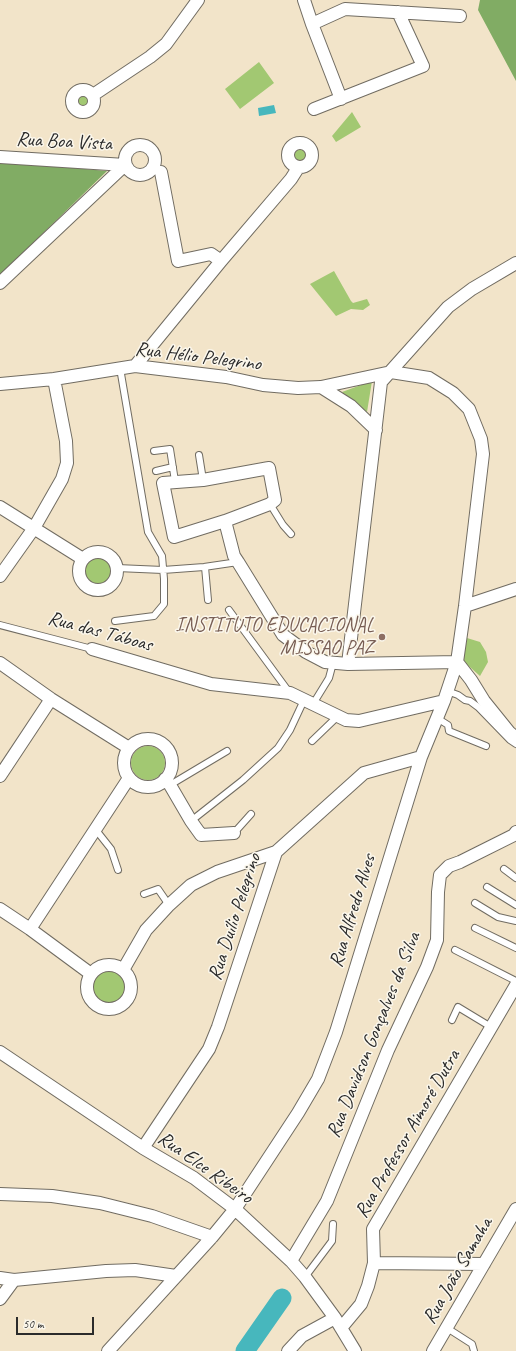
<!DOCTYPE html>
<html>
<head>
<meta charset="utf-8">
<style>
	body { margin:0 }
	#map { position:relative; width:516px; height:1351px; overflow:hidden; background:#f2e4c9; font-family:Caveat,sans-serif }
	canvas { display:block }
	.scale { position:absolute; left:16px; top:1317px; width:78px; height:18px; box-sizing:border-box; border:2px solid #2b2b2b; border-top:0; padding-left:5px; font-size:12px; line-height:14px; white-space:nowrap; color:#2b2b2b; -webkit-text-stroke:3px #fbf7ec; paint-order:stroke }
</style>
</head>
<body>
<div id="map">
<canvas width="516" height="1351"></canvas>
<div class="scale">50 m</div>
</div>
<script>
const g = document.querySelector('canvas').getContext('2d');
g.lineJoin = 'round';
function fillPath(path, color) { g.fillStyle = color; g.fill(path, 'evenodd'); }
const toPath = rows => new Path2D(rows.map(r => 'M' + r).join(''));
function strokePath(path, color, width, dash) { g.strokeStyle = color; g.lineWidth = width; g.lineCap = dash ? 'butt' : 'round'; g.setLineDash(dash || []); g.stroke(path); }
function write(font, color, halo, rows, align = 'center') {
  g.font = font + ' Caveat,sans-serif'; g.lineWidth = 3; g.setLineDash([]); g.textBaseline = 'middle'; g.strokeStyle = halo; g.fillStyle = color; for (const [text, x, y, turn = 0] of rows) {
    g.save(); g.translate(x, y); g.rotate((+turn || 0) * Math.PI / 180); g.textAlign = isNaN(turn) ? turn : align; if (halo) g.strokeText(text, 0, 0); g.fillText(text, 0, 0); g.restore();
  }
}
const green = toPath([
	[259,62,274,83,240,109,225,89],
	'74 101a9 9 0 1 1 18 0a9 9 0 1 1-18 0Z',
	[352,112,361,127,336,142,332,136],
	'291 155a9 9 0 1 1 18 0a9 9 0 1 1-18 0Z',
	[334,271,351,301,353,303,367,299,370,305,363,310,351,309,336,316,310,284],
	[372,381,367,412,342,392],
	'83 571a15 15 0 1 1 30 0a15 15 0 1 1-30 0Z',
	[467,638,480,642,486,652,488,662,480,676,463,661],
	'131 763a17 17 0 1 1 34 0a17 17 0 1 1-34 0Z',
	'92 988a17 17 0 1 1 34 0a17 17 0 1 1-34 0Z'
]);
const forest = toPath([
	[480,0,516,0,516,81,478,10],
	[9,162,107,171,0,275,0,163]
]);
const water = toPath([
	[274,105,276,113,259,116,258,108]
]);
const river = toPath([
	[245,1351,282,1298]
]);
const lane = toPath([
	[154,451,170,449,175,481],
	[199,455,203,480],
	[156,471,173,467],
	[270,504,283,525,291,534],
	[205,567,208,600],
	[117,568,163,570,204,567,238,562],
	[229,610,289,692],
	[115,621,154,616,164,604,164,579,162,556,148,532,120,368],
	[0,625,92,649],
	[447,691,458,695,465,700,470,701,478,707,510,740,516,744],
	[313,704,329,678,333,663],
	[437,718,448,725,449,731,486,746],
	[312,741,338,716],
	[170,785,227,751],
	[191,821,243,780,278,748,290,730,304,700],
	[96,830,111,849,118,870],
	[234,833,251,814],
	[504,869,516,878],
	[487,887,516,905],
	[144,894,158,889,169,905],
	[475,903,498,917,516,921],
	[475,928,516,948],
	[455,950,516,981],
	[452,1020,458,1007,491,1027],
	[305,1277,332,1241,333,1224],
	[447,1328,472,1344,474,1351]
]);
const street = toPath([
	[304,0,312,24,341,99],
	[312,24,345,9,460,16],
	'72 101a11 11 0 1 1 22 0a11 11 0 1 1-22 0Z',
	[93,95,150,57,166,44,198,0],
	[314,109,423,66,398,12],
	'288 155a12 12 0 1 1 24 0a12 12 0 1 1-24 0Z',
	'125 160a15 15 0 1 1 30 0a15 15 0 1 1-30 0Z',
	[0,157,125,165],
	[161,172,178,261,211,254,221,261],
	[0,283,125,165],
	[135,366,221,261,291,179,298,168],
	[0,384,54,379,135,366,226,377,263,385,298,388,321,387,391,372,429,378,453,393,469,409,481,439,483,454,465,606,457,662,444,701,421,757,336,1032,318,1079,298,1113,235,1209,212,1237,108,1351],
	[321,387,351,406,376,430],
	[269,468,275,500,270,504,225,521,174,537,163,483,203,480,269,468],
	[0,507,83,559],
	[225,521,234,556,238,562,283,635,306,652,325,662,348,664,457,662,471,680,484,701,509,732,516,738],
	'79 571a19 19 0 1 1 38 0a19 19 0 1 1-38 0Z',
	[0,576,34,528,62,479,67,463,66,441,54,379],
	[465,606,516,589],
	[92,649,211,684,290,693,346,720,359,721,444,701],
	[0,663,51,699,129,748],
	[348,664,381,382,448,307,472,289,516,263],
	'124 763a24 24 0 1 1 48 0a24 24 0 1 1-48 0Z',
	[0,776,51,699],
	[165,779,170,785,191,821,201,835,234,833],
	[0,909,30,929,91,974],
	[30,929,129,778],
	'87 987a22 22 0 1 1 44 0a22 22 0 1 1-44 0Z',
	[123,970,146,930,169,905,191,885,217,872,276,852],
	[0,1052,143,1148,194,1178,235,1209,291,1261,305,1277,335,1318,355,1351],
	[143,1148,209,1049,218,1027,276,852,364,773,421,757],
	[0,1194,52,1196,100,1203,152,1216,212,1237],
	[291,1261,327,1201,388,1050,427,967,437,940,438,892,440,875,449,866,460,862,514,835,516,832],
	[374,1263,484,1264],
	[0,1278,14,1280,106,1271,135,1270,176,1276],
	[0,1299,14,1280],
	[341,1328,361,1304,368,1286,374,1263,373,1229,516,985],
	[288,1351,302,1336,335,1318],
	[433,1351,516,1209]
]);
const markers = [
	[382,637,4,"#8d6e63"]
];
const streetNames = [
	["Rua Boa Vista",64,142,3],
	["Rua Hélio Pelegrino",198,357,7],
	["Rua das Táboas",100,632,15],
	["Rua Alfredo Alves",353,911,-73],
	["Rua Duílio Pelegrino",235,917,-72],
	["Rua Davidson Gonçalves da Silva",374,1035,-68],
	["Rua Professor Aimoré Dutra",408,1134,-60],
	["Rua Elce Ribeiro",205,1168,35],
	["Rua João Samaha",458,1271,-60]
];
const educationNames = [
	["INSTITUTO EDUCACIONAL",374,626],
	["MISSAO PAZ",374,649]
];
fillPath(green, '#a2c872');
fillPath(forest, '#81ac64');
fillPath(water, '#47b7bd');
strokePath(river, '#47b7bd', 19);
strokePath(lane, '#716c62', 8);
strokePath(street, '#716c62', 14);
strokePath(lane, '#fff', 6);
strokePath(street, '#fff', 12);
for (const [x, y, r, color] of markers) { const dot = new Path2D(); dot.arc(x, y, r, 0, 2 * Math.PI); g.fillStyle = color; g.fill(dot); strokePath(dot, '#fbf7ec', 1.5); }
write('20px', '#2b2b2b', '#fbf7ec', streetNames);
write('20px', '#785e54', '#fbf7ec', educationNames, 'right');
</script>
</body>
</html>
